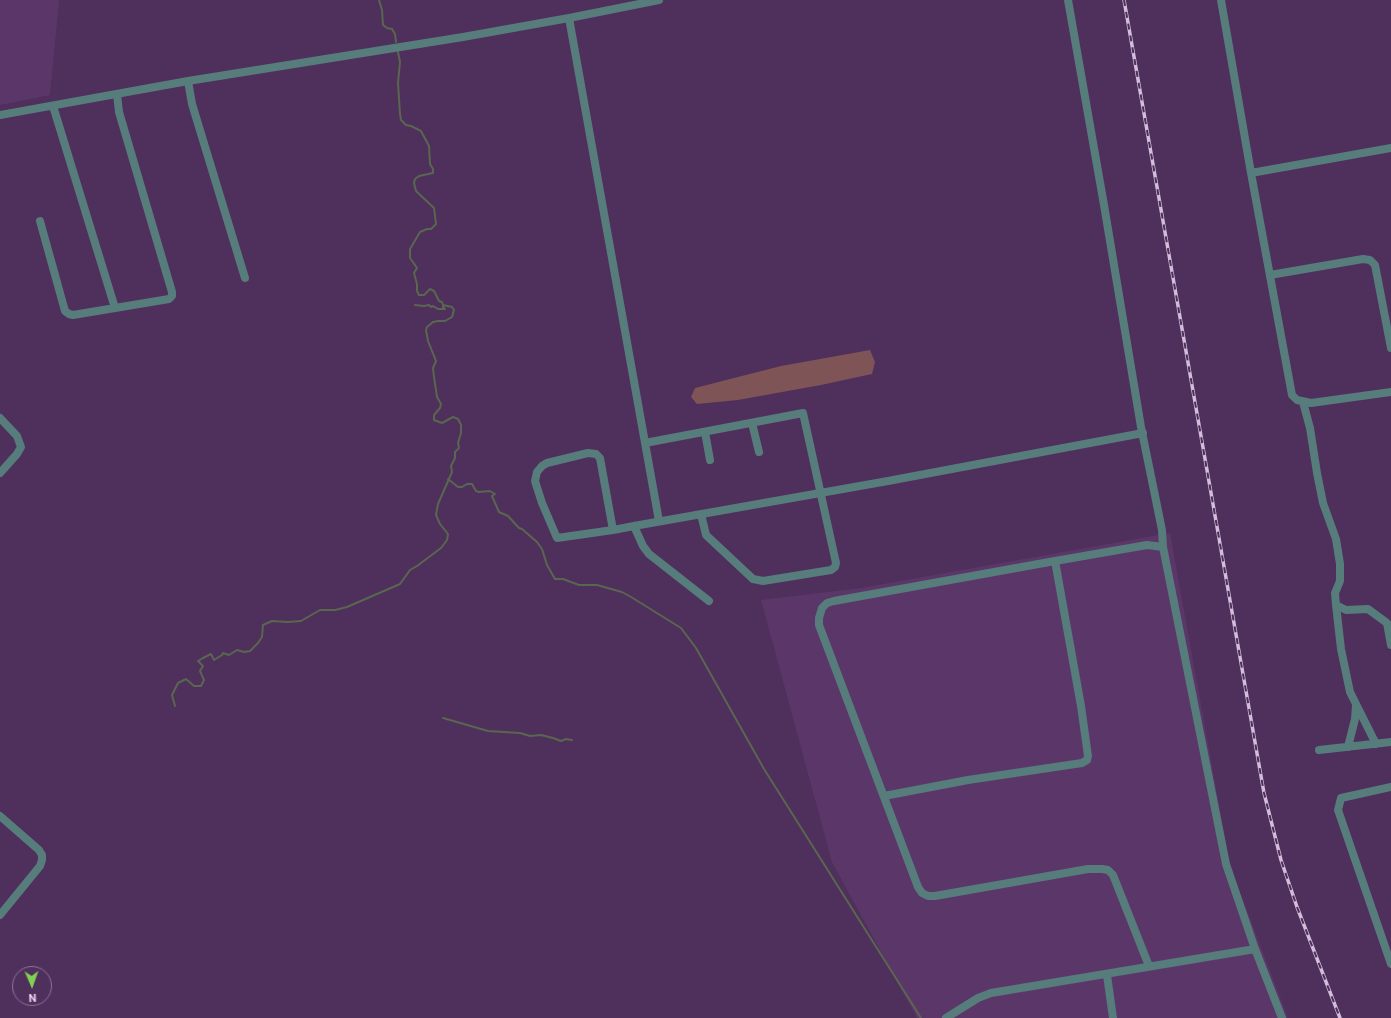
<!DOCTYPE html>
<html>
<head>
<meta charset="utf-8">
<style>
	body { margin:0 }
	#map { position:relative; width:1391px; height:1018px; overflow:hidden; background:#4f2f5b; font-family:Roboto,sans-serif }
	canvas { display:block }
	.north { position:absolute; left:12px; top:966px; width:40px; height:40px; box-sizing:border-box; background:#4f2f5b; border:1px solid #8d7297; border-radius:50%; rotate:178deg; font-size:11px; font-weight:700; line-height:16px; text-align:center; color:#e9d6f1 }
	.north::after { content:''; display:block; margin:auto; width:14px; height:18px; background:#80d051; clip-path:polygon(50% 0,100% 100%,50% 72%,0 100%) }
</style>
</head>
<body>
<div id="map">
<canvas width="1391" height="1018"></canvas>
<div class="north">N</div>
</div>
<script>
const g = document.querySelector('canvas').getContext('2d');
g.lineJoin = 'round';
function fillPath(path, color) { g.fillStyle = color; g.fill(path, 'evenodd'); }
const toPath = rows => new Path2D(rows.map(r => 'M' + r).join(''));
function strokePath(path, color, width, dash) { g.strokeStyle = color; g.lineWidth = width; g.lineCap = dash ? 'butt' : 'round'; g.setLineDash(dash || []); g.stroke(path); }
const built = toPath([
	[0,0,59,0,50,95,0,105],
	[1170,533,1230,866,1288,1018,917,1018,832,862,761,600,861,588]
]);
const green = toPath([
	[870,350,875,362,872,374,821,385,738,400,697,404,691,397,695,388,781,366]
]);
const stream = toPath([
	[379,0,382,10,383,25,387,28,392,29,395,34,396,42],
	[415,305,424,306,429,305,431,307,433,306,438,309,445,309,443,307,443,305],
	[448,479,458,487,462,487,467,484,472,484,476,491,479,492,490,491,495,494,492,496,499,512,508,516,519,528,522,529,537,542,542,549,547,565,555,579,563,579,579,585,597,585,622,592,631,597,681,628,696,648,764,769,921,1018],
	[175,706,172,695,178,683,186,679,194,686,201,686,204,680,200,671,203,666,198,661,203,658,211,654,214,660,222,655,223,653,229,655,237,650,244,652,250,651,258,643,262,637,263,625,272,621,288,622,301,621,320,610,335,610,347,607,400,584,410,570,417,566,441,548,447,540,448,534,440,524,436,515,438,504,452,472,451,466,455,458,455,452,459,448,458,443,461,433,461,425,458,419,453,417,442,423,434,420,434,415,440,408,441,404,437,397,434,377,433,368,436,361,428,341,426,330,427,327,433,322,438,321,445,321,452,317,454,310,452,307,443,305,442,302,439,301,434,291,430,289,424,295,419,295,417,291,417,284,414,273,417,268,410,258,410,249,420,232,427,229,431,229,436,224,434,208,416,191,414,183,415,179,419,176,433,173,433,169,430,164,429,146,421,131,411,126,406,125,401,120,400,114,398,83,400,62,398,52],
	[443,718,488,731,520,733,530,736,541,735,553,738,561,741,566,739,572,740]
]);
const minor = toPath([
	[1068,0,1104,205,1141,427,1162,530,1163,547],
	[1221,0,1251,173],
	[569,18,659,521],
	[188,81,192,104,245,278],
	[53,106,115,308],
	[0,115,188,81,463,37,569,18,659,0],
	[1391,148,1251,173,1292,395,1297,400,1311,403,1391,392],
	[40,221,65,311,69,314,73,315,169,299,172,296,172,292,119,112,117,94],
	[1270,275,1363,259,1370,260,1375,265,1391,348],
	[1303,402,1310,428,1317,473,1323,503,1336,539,1340,564,1340,581,1335,593,1336,605,1346,610,1368,609,1387,623,1391,645],
	[0,418,17,436,21,447,17,454,0,473],
	[752,423,759,452],
	[705,432,710,460],
	[645,443,803,413,836,563,835,567,831,570,763,581,753,579,706,535,701,514],
	[634,526,643,546,649,554,709,601],
	[613,530,600,458,596,454,588,453,547,463,542,466,537,472,535,481,542,503,557,538,613,530,634,526,888,481,1143,433],
	[1336,605,1341,649,1350,692,1376,744],
	[1348,747,1355,719,1356,705],
	[1319,750,1391,742],
	[1391,787,1341,798,1338,810,1391,964],
	[884,796,968,780,1082,763,1087,760,1088,756,1081,706,1055,561],
	[0,816,39,850,42,855,42,860,40,866,0,915],
	[1149,966,1115,880,1113,875,1108,870,1102,869,1088,869,935,896,928,896,922,893,918,887,819,625,819,618,822,608,827,603,834,601,1055,561,1147,545,1163,547,1226,864,1255,949,1282,1018],
	[1107,975,1113,1018],
	[946,1018,978,998,991,993,1255,949]
]);
const rail = toPath([
	[1124,0,1264,793,1281,860,1297,907,1340,1018]
]);
fillPath(built, '#5b3769');
fillPath(green, '#7f5456');
strokePath(stream, '#596650', 2);
strokePath(minor, '#567c7b', 8);
strokePath(rail, '#d2bdda', 3.5);
strokePath(rail, '#4f2f5b', 2, [6]);
</script>
</body>
</html>
